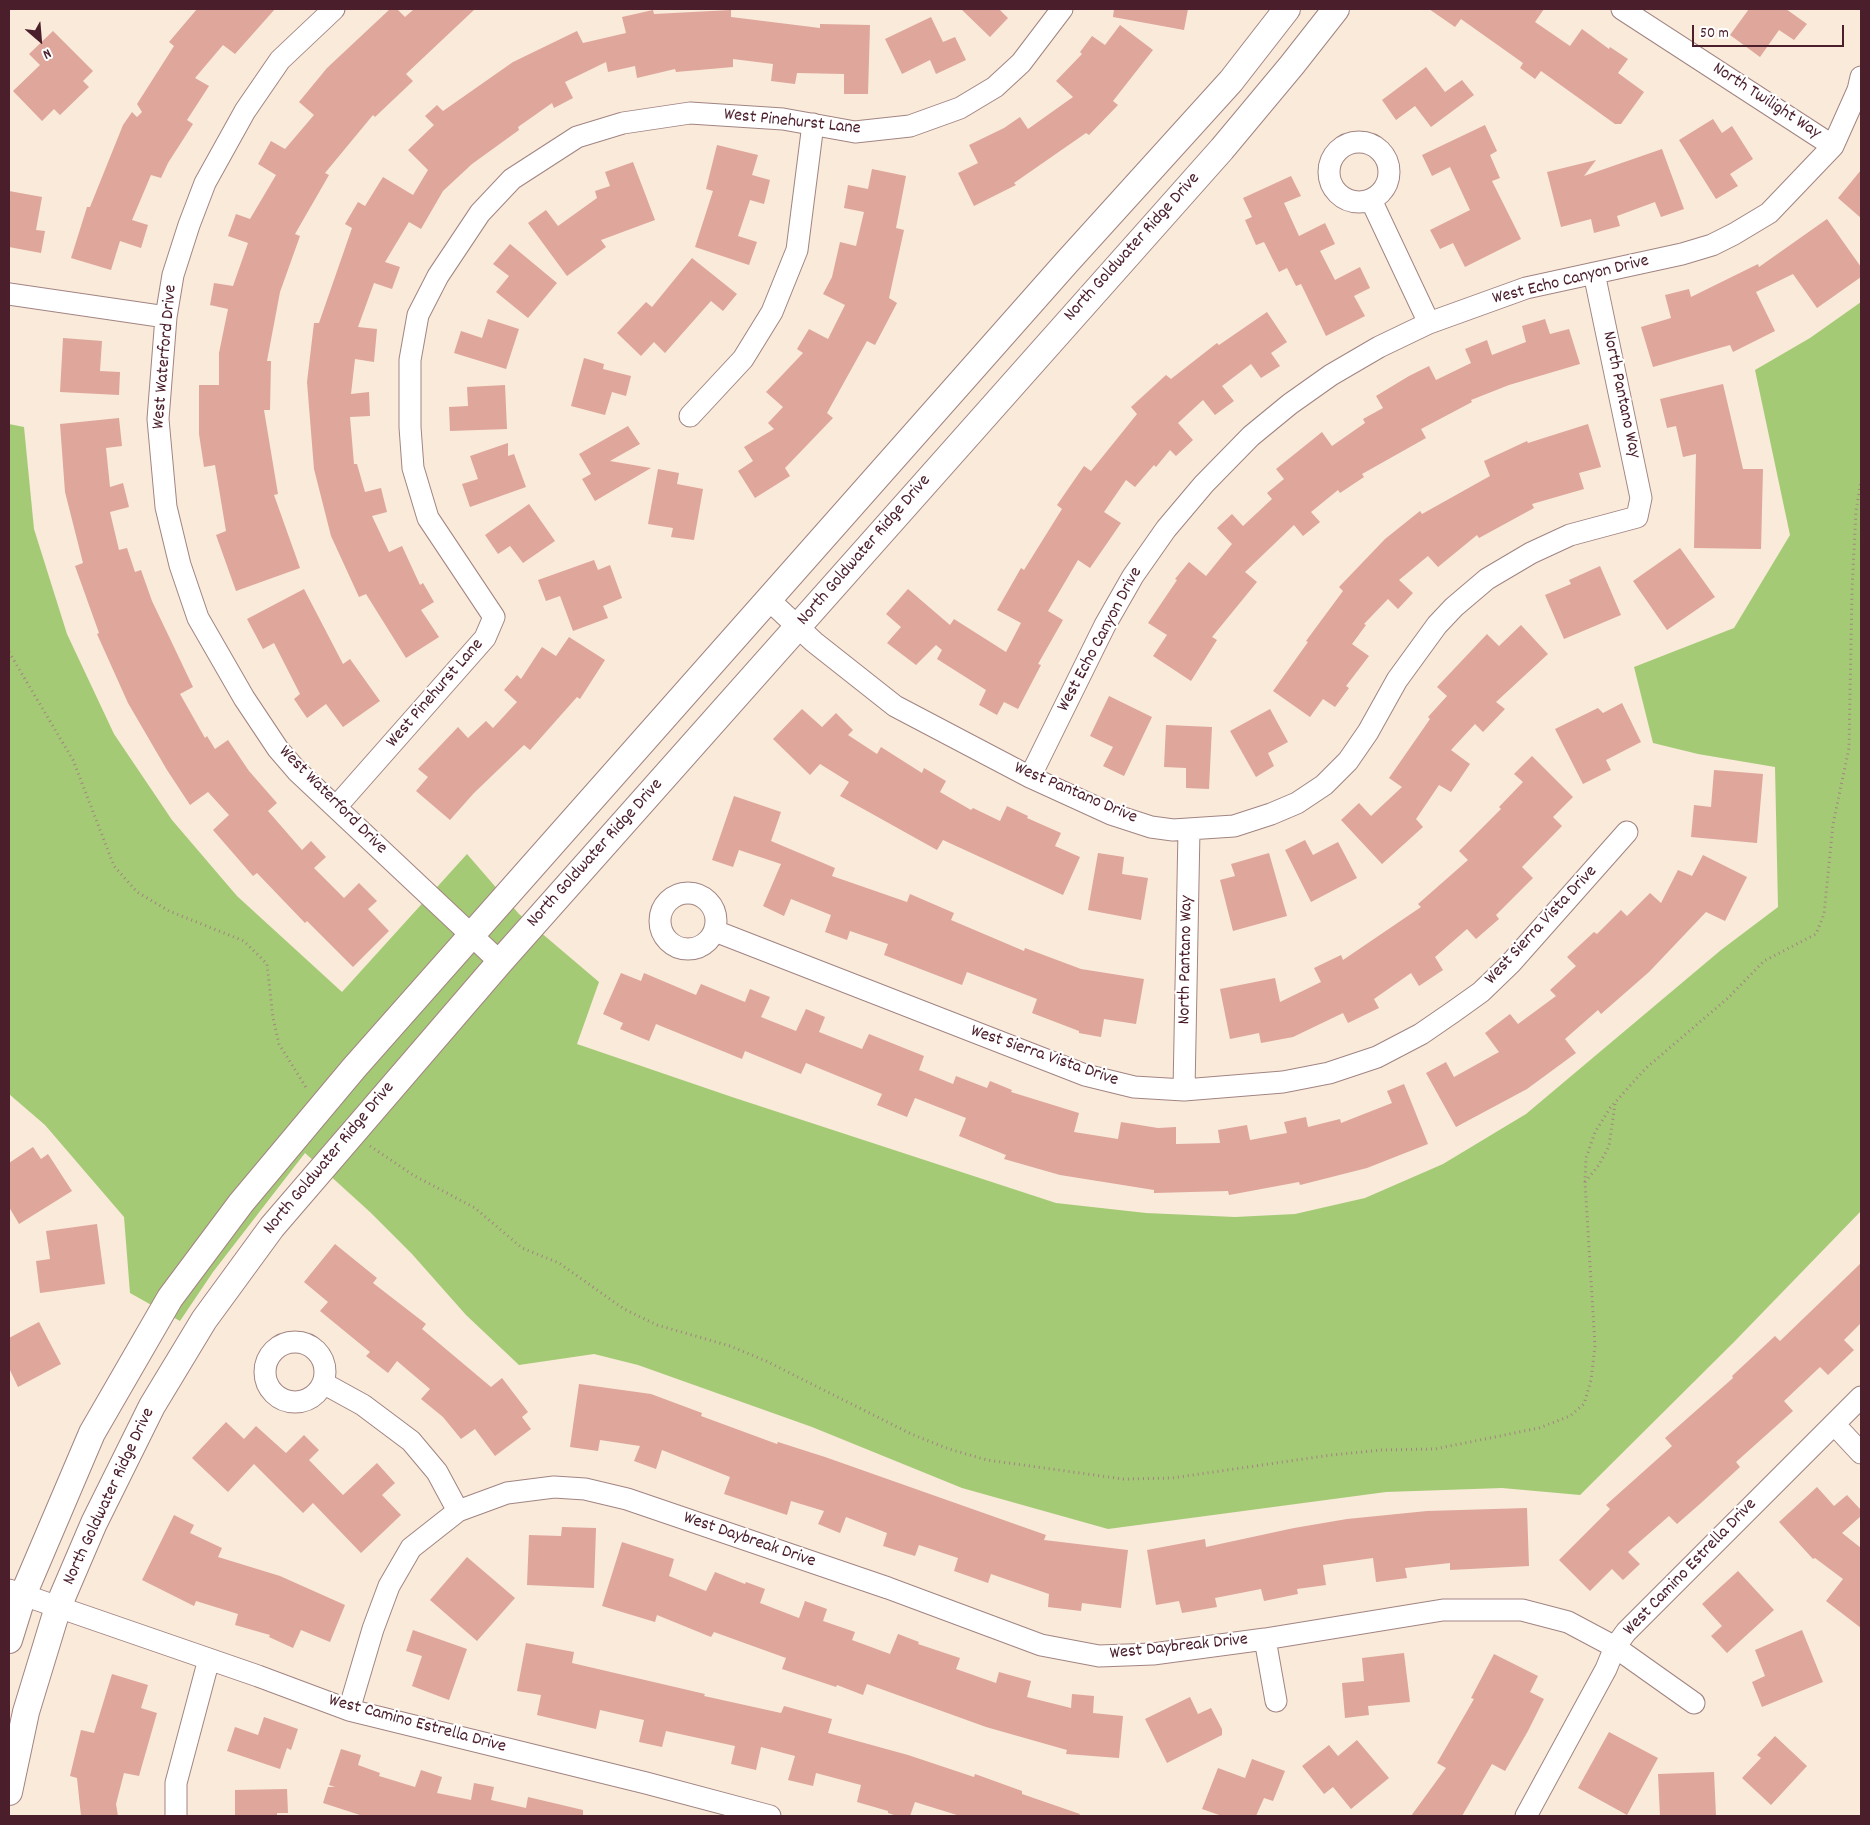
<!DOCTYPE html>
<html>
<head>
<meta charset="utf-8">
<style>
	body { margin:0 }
	#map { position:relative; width:1870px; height:1825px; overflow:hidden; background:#f9eada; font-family:Dekko,sans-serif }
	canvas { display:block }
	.frame { position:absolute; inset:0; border:10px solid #4a1f2b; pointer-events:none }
	.north { position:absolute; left:15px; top:15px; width:50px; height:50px; -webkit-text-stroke:4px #fff; paint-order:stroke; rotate:153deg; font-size:14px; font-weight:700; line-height:20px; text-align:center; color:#4a1f2b }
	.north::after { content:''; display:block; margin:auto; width:18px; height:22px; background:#4a1f2b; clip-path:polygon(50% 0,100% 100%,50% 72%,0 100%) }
	.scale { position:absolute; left:1692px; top:25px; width:152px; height:22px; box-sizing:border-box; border:2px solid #4a1f2b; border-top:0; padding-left:6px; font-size:15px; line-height:18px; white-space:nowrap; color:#4a1f2b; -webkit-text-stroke:4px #fff; paint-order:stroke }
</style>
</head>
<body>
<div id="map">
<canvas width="1870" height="1825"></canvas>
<div class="frame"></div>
<div class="north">N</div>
<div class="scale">50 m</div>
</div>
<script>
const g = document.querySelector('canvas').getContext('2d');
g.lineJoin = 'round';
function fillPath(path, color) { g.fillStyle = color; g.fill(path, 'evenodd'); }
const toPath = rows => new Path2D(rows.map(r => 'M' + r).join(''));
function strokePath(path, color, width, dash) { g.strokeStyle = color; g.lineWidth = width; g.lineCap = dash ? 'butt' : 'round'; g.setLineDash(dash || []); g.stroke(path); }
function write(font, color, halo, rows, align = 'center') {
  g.font = font + ' Dekko,sans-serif'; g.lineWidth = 4.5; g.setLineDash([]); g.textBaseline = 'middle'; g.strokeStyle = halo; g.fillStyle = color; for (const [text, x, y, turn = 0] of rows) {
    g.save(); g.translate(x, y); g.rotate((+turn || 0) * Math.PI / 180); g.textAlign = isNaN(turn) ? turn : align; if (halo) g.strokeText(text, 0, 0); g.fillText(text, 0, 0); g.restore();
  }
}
const green = toPath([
	[1861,302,1861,1211,1733,1343,1580,1495,1502,1488,1386,1492,1108,1529,962,1488,812,1427,638,1365,594,1354,519,1365,466,1315,412,1254,370,1212,305,1153,213,1272,180,1321,130,1293,124,1217,45,1125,9,1094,9,424,24,427,34,529,67,634,114,734,172,820,237,896,342,992,467,854,519,914,599,982,577,1044,732,1097,1056,1203,1146,1213,1235,1217,1295,1214,1365,1198,1443,1164,1526,1114,1721,950,1778,907,1775,767,1698,754,1653,743,1634,667,1734,628,1790,535,1755,370,1810,338]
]);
const building = toPath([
	[197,9,275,9,235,54,223,45,195,78,209,86,187,120,193,124,168,163,161,178,151,175,132,220,148,225,141,248,120,241,111,270,71,258,87,207,90,207,123,125,132,112,137,117,142,112,137,104,174,46,169,42],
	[390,9,397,9,405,17,414,9,475,9,406,74,413,81,375,117,373,115,325,173,329,175,295,234,300,236,280,292,267,361,271,361,270,410,264,410,278,494,274,495,300,568,236,591,216,535,226,531,215,465,204,467,199,434,199,385,219,385,219,353,228,309,210,305,214,283,233,286,248,243,228,236,236,214,250,219,276,175,258,164,271,141,285,149,314,115,299,102,327,68],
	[961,9,999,9,1008,18,990,37],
	[1114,9,1188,9,1184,30,1113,17],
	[1429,9,1544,9,1535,22,1570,46,1582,29,1609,49,1610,47,1628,59,1618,73,1644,92,1621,124,1615,124,1541,71,1535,79,1520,68,1523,63,1461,19,1455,27],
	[1749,9,1786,9,1807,24,1794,40,1779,30,1760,57,1730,35],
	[653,10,654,14,731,10,731,17,820,28,820,24,870,25,868,94,844,94,844,74,797,73,795,84,771,81,773,64,733,59,733,67,676,72,675,69,637,78,635,66,608,72,606,62,565,82,573,98,554,108,552,103,518,127,519,130,472,164,443,191,421,229,409,222,385,262,400,267,392,289,374,283,358,327,377,329,374,362,355,359,351,394,369,392,370,416,350,417,354,464,357,464,365,492,381,488,387,512,372,516,389,552,402,546,420,585,423,583,434,602,421,610,439,637,406,658,366,594,359,597,331,536,314,469,307,382,314,323,319,323,352,228,345,224,358,202,365,206,383,177,413,195,428,170,408,150,434,125,425,116,437,105,443,111,513,62,577,31,583,43,626,33,622,17],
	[931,17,943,42,955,37,966,60,936,74,930,60,902,74,885,39],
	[1120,25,1153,50,1113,101,1118,105,1089,135,1086,133,1014,183,1016,185,974,206,958,173,978,163,969,145,1004,128,1020,117,1028,129,1073,97,1056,81,1082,54,1080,52,1092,36,1105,45],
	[53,31,93,71,83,81,89,87,60,115,54,109,42,121,13,91,40,65,29,54],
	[1426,67,1445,92,1462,80,1474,95,1431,127,1415,106,1396,120,1382,100],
	[1713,119,1722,133,1732,126,1753,159,1730,174,1738,186,1716,199,1679,140],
	[1485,125,1497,151,1490,155,1500,178,1492,181,1521,239,1465,267,1453,243,1440,249,1430,230,1470,210,1450,167,1432,176,1422,155],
	[717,145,758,155,752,175,770,180,764,204,750,200,738,236,757,242,749,265,695,247,713,191,706,189],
	[1662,149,1684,209,1661,217,1655,202,1617,216,1620,226,1594,233,1591,219,1561,227,1547,172,1596,160,1584,176],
	[633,162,655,220,601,240,606,247,567,276,528,223,546,210,558,226,597,198,595,191,610,186,605,172],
	[872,169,906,176,896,228,904,230,889,298,897,303,875,345,867,341,827,413,833,418,785,468,790,476,755,498,738,471,753,461,744,447,774,429,768,423,783,407,766,392,803,353,797,349,809,329,828,339,845,305,823,294,832,277,840,242,856,246,864,212,844,208,848,185,868,189],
	[1861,170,1861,218,1838,198],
	[1291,176,1301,196,1284,203,1299,236,1325,223,1335,244,1320,251,1335,280,1360,267,1370,288,1354,296,1365,316,1326,336,1301,284,1296,286,1287,268,1279,272,1264,242,1256,245,1245,220,1252,217,1243,198],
	[9,191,42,197,36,230,45,231,41,253,9,247],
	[1827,219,1861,267,1861,277,1817,308,1793,274,1756,292,1775,331,1733,352,1730,345,1653,367,1641,327,1671,318,1665,295,1689,289,1691,297,1758,264,1759,267],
	[510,244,557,283,528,318,496,292,509,276,493,264],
	[692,258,737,294,723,311,711,301,665,353,654,342,641,356,617,333,646,302,652,307],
	[1267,312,1287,342,1271,353,1280,366,1261,378,1251,364,1222,386,1234,401,1215,415,1203,400,1178,423,1193,440,1176,456,1170,450,1156,467,1154,465,1135,487,1126,480,1104,512,1121,523,1090,568,1078,560,1048,611,1063,620,1038,664,1041,665,1018,709,1004,702,997,715,979,705,986,690,937,659,942,650,936,645,916,665,887,643,901,627,886,614,908,589,950,625,954,619,1006,652,1021,623,997,610,1021,568,1024,570,1062,509,1057,505,1084,466,1091,471,1137,414,1131,407,1166,375,1171,379,1217,343,1219,345],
	[488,319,519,329,506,369,454,353,461,331,482,338],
	[1545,319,1550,334,1569,329,1580,364,1509,385,1471,400,1472,402,1421,429,1426,438,1362,474,1364,477,1340,493,1338,490,1311,512,1320,522,1303,536,1294,525,1245,572,1257,582,1212,637,1217,640,1191,681,1153,656,1167,635,1148,623,1177,580,1175,579,1189,562,1206,576,1232,544,1217,528,1232,514,1243,526,1272,499,1267,493,1284,479,1276,469,1322,432,1332,446,1365,423,1363,419,1383,408,1376,396,1409,376,1429,366,1436,380,1471,363,1465,349,1487,340,1492,355,1526,342,1522,326],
	[63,338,102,341,100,371,120,372,119,395,60,392],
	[584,358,604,364,603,369,631,376,626,396,612,392,605,415,571,406],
	[1723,384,1743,469,1763,469,1761,549,1694,548,1696,454,1683,457,1676,426,1667,428,1660,399],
	[505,385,507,429,450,431,449,407,468,406,467,387],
	[119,418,122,446,106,448,110,487,123,483,129,507,110,512,119,550,127,548,135,572,141,570,152,601,193,687,180,694,205,738,207,736,215,749,228,740,249,771,277,803,268,811,302,850,311,841,326,857,314,868,344,898,359,883,377,901,368,909,389,931,353,967,307,921,305,923,257,873,253,876,213,830,229,815,208,792,190,805,167,770,128,703,97,634,99,633,75,566,83,563,65,492,60,424],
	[1588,424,1601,467,1579,473,1584,489,1532,504,1534,508,1479,538,1477,535,1438,567,1428,556,1399,580,1413,593,1398,609,1388,599,1364,624,1366,625,1352,644,1369,656,1346,686,1349,688,1335,707,1323,699,1310,717,1273,691,1308,642,1306,641,1343,591,1339,587,1385,539,1420,511,1422,514,1490,476,1484,461,1527,441,1528,443],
	[628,426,640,444,610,461,651,468,595,501,582,479,591,474,579,454],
	[508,443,508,456,514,454,526,487,470,507,462,484,478,479,470,456],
	[658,469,679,473,677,484,703,489,694,540,671,537,673,528,648,524],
	[529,504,555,541,523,563,510,546,498,554,485,535],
	[1680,548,1715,597,1667,630,1633,581],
	[594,560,598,570,610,565,622,598,603,606,608,618,573,631,560,596,546,601,538,580],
	[1600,566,1621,615,1564,639,1545,595,1571,584,1569,580],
	[304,589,343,664,350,659,380,701,343,727,326,704,307,718,294,699,300,694,274,643,263,649,247,619],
	[1521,625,1548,654,1496,702,1505,709,1483,732,1475,724,1451,750,1470,764,1451,792,1439,785,1416,819,1423,827,1382,864,1341,820,1359,803,1371,816,1402,787,1389,778,1430,719,1428,717,1447,696,1437,687,1487,634,1499,646],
	[569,637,605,660,580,699,577,697,530,750,524,745,474,793,450,820,416,791,428,777,418,769,458,727,468,738,486,721,493,728,517,702,504,690,517,675,521,679,542,647,556,656],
	[1109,696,1152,717,1124,776,1103,766,1113,747,1090,736],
	[1622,703,1641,742,1606,760,1611,770,1583,784,1555,729,1598,708,1603,713],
	[802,709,822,727,836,713,853,730,848,735,877,754,881,747,922,773,924,768,946,781,940,792,971,810,973,808,1000,821,1007,806,1028,816,1027,818,1061,833,1055,846,1080,857,1063,895,943,840,937,850,840,796,849,782,820,764,810,775,773,739],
	[1270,709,1288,742,1268,753,1274,766,1256,777,1230,731],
	[1166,725,1212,727,1209,789,1186,788,1186,768,1164,767],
	[1532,756,1573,797,1553,817,1562,826,1522,867,1533,878,1496,915,1499,919,1476,939,1467,929,1435,957,1443,970,1419,986,1411,973,1374,999,1379,1008,1348,1023,1343,1013,1293,1037,1261,1043,1259,1033,1230,1039,1220,989,1275,978,1280,1002,1321,982,1314,968,1341,955,1343,960,1421,907,1418,904,1468,860,1459,851,1501,809,1499,807,1523,782,1514,774],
	[1714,770,1763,774,1757,843,1691,837,1694,805,1711,807],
	[734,796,781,812,771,841,835,868,832,876,907,902,910,894,954,913,951,920,1024,951,1025,948,1081,969,1144,979,1136,1024,1104,1019,1101,1037,1079,1033,1079,1031,1032,1013,1037,999,967,972,962,985,884,955,888,944,850,931,847,940,825,932,831,915,791,899,784,916,763,906,781,864,739,850,733,867,712,860],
	[1305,840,1313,855,1338,842,1357,878,1311,902,1285,850],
	[1098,853,1124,857,1122,874,1148,878,1141,920,1088,910],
	[1269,853,1287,916,1233,931,1220,880,1235,876,1231,864],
	[1703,855,1747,877,1725,921,1706,912,1649,972,1601,1014,1598,1010,1565,1039,1576,1053,1527,1089,1456,1127,1426,1073,1446,1062,1454,1077,1499,1052,1485,1033,1510,1014,1518,1024,1556,996,1550,990,1576,966,1567,957,1594,932,1597,934,1621,910,1627,916,1650,893,1661,903,1678,870,1692,876],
	[621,973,641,981,644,973,696,995,701,984,745,1002,750,989,770,997,761,1017,796,1031,806,1009,825,1017,819,1032,862,1049,869,1034,924,1056,919,1070,953,1084,956,1076,987,1088,990,1081,1012,1090,1011,1092,1079,1113,1074,1132,1118,1139,1121,1122,1158,1128,1176,1127,1176,1144,1220,1143,1218,1130,1247,1125,1250,1140,1287,1133,1284,1122,1306,1117,1308,1127,1340,1119,1341,1123,1392,1103,1387,1091,1404,1084,1428,1144,1367,1168,1300,1185,1299,1182,1229,1195,1228,1191,1154,1193,1154,1190,1060,1175,1004,1159,1006,1155,959,1136,966,1118,915,1098,907,1117,877,1105,882,1094,806,1063,801,1074,745,1051,742,1059,656,1024,649,1041,620,1029,623,1023,603,1014],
	[33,1147,41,1159,48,1154,72,1191,19,1224,9,1207,9,1163],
	[97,1224,105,1284,40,1293,36,1261,50,1259,46,1231],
	[335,1244,377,1278,373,1283,426,1324,422,1329,491,1387,502,1378,528,1412,522,1417,531,1429,495,1456,475,1429,461,1439,443,1417,421,1399,430,1389,397,1361,388,1373,366,1356,370,1352,320,1311,328,1302,304,1282],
	[1861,1263,1861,1323,1844,1340,1854,1350,1828,1375,1820,1367,1784,1401,1793,1411,1736,1462,1740,1467,1701,1503,1677,1524,1669,1516,1628,1552,1640,1564,1623,1580,1612,1569,1590,1591,1559,1560,1610,1509,1606,1505,1672,1446,1665,1438,1733,1378,1732,1376,1775,1336,1780,1341],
	[39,1322,61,1364,18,1387,9,1368,9,1338],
	[579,1384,651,1394,702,1413,701,1416,777,1444,778,1442,825,1457,1046,1535,1044,1540,1128,1550,1121,1608,1082,1603,1081,1611,1048,1607,1049,1594,991,1574,988,1583,954,1571,958,1558,919,1545,915,1556,883,1546,887,1533,846,1517,840,1533,818,1524,824,1511,791,1501,787,1515,724,1494,730,1477,662,1450,656,1469,634,1461,640,1446,600,1440,598,1451,570,1447],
	[226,1422,244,1439,256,1426,286,1453,304,1435,319,1450,309,1460,343,1495,377,1463,395,1483,382,1495,401,1515,361,1553,313,1503,303,1513,254,1464,228,1492,192,1458],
	[1817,1487,1834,1506,1847,1495,1861,1510,1861,1516,1842,1533,1861,1548,1861,1628,1826,1601,1843,1579,1815,1558,1813,1559,1779,1522],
	[1527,1508,1529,1566,1450,1570,1450,1563,1405,1568,1407,1578,1376,1582,1373,1558,1323,1565,1326,1585,1297,1589,1298,1594,1264,1601,1261,1589,1215,1598,1217,1607,1182,1613,1179,1601,1156,1605,1147,1550,1205,1539,1206,1547,1294,1528,1347,1519,1427,1511],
	[174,1515,194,1525,190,1533,222,1548,218,1557,280,1576,345,1605,330,1642,301,1630,293,1648,269,1637,270,1635,235,1625,238,1614,196,1601,194,1606,142,1580],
	[562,1527,596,1528,594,1588,527,1585,529,1535,561,1536],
	[622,1542,674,1559,669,1576,706,1591,715,1572,745,1584,746,1582,765,1589,760,1603,799,1618,805,1601,827,1609,823,1621,855,1632,852,1640,890,1654,898,1634,919,1642,918,1644,960,1658,956,1669,996,1683,999,1672,1031,1681,1027,1697,1071,1708,1072,1694,1094,1696,1093,1713,1123,1716,1119,1758,1066,1754,1067,1750,986,1727,867,1684,863,1695,837,1685,836,1687,782,1669,786,1658,714,1632,711,1637,657,1615,655,1622,602,1606],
	[467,1557,515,1598,477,1641,430,1600],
	[1738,1571,1774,1610,1727,1653,1711,1636,1722,1626,1702,1604],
	[413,1630,467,1649,449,1700,412,1686,422,1656,406,1651],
	[1802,1630,1823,1682,1762,1707,1752,1682,1765,1676,1755,1650],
	[526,1643,574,1652,572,1663,705,1694,704,1696,781,1713,784,1706,832,1719,828,1733,908,1755,974,1777,975,1774,1022,1791,1022,1794,1080,1814,1079,1816,960,1816,915,1802,910,1816,897,1816,888,1813,888,1811,857,1802,861,1785,816,1773,813,1786,788,1780,795,1756,761,1747,756,1770,731,1764,735,1746,666,1731,662,1747,639,1742,644,1720,600,1710,596,1729,537,1715,541,1695,517,1691],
	[1404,1653,1410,1702,1368,1706,1369,1715,1345,1718,1342,1683,1364,1681,1362,1658],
	[1494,1654,1538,1676,1530,1692,1544,1699,1528,1731,1505,1771,1492,1764,1462,1816,1411,1816,1446,1768,1437,1763,1474,1699,1471,1698],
	[112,1674,148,1685,141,1708,157,1713,139,1776,124,1773,116,1804,118,1816,81,1816,77,1778,70,1776,81,1730,94,1733],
	[1190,1697,1198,1714,1211,1708,1222,1729,1222,1735,1167,1763,1145,1719],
	[264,1717,298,1729,291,1750,287,1748,280,1769,227,1751,235,1727,258,1735],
	[1609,1732,1658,1758,1627,1815,1578,1788],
	[1775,1736,1807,1766,1771,1805,1742,1778,1761,1758,1757,1755],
	[1357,1740,1389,1778,1351,1809,1333,1787,1324,1794,1302,1766,1329,1745,1338,1756],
	[341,1749,361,1755,358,1765,380,1773,379,1776,415,1787,421,1770,442,1777,437,1793,471,1800,474,1783,494,1787,491,1800,526,1808,528,1797,583,1810,583,1816,363,1816,323,1803,328,1787,335,1787,329,1785],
	[1252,1759,1285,1771,1273,1801,1264,1798,1256,1816,1222,1816,1202,1809,1218,1768,1245,1778],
	[1714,1772,1716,1816,1660,1816,1658,1774],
	[287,1789,288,1813,277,1813,277,1816,235,1816,235,1790]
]);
const path = toPath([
	[9,652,73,760,114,866,137,892,169,911,244,941,267,964,273,1018,279,1044,307,1089],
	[370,1146,413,1175,475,1208,522,1248,559,1263,624,1309,657,1325,730,1346,766,1361,911,1434,949,1449,987,1460,1123,1479,1172,1478,1331,1455,1382,1450,1435,1449,1539,1428,1570,1416,1584,1404,1591,1380,1595,1346,1585,1182,1586,1158,1595,1132,1610,1108,1645,1069,1728,998,1764,961,1816,934,1824,914,1833,824,1849,748,1852,590,1856,511,1861,481],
	[1585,1182,1599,1165,1609,1146,1615,1104]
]);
const minor = toPath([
	[334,9,280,60,245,111,205,183,189,225,173,275,166,317,158,419,166,507,180,565,198,618,244,698,278,749,297,771,500,962],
	[1622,9,1833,146],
	'1329 172a30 30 0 1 1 60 0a30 30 0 1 1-60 0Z',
	[1371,200,1429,323],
	[9,294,166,317],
	[690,416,743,359,772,312,797,250,813,124],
	[769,600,814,642,895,706,1030,777,1111,814,1151,827,1173,830,1234,826,1271,814,1297,803,1324,785,1348,761,1368,732,1397,680,1437,625,1454,607,1487,579,1531,553,1570,535,1637,517,1641,498,1594,273],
	[1030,777,1105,625,1133,576,1166,529,1204,484,1251,436,1290,404,1331,375,1379,347,1429,323,1526,288,1682,254,1712,245,1734,234,1769,213,1833,146,1858,90,1861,77],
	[336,807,485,638,494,617,428,518,413,468,410,427,410,360,418,315,438,276,480,213,512,179,577,137,623,123,690,113,783,119,855,132,910,126,960,108,995,87,1021,63,1062,9],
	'660 921a28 28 0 1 1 56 0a28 28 0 1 1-56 0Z',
	[715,931,1085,1075,1134,1087,1184,1090,1283,1082,1329,1073,1377,1057,1421,1034,1453,1012,1481,992,1510,964,1627,832],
	[1184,1090,1189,830],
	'265 1372a30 30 0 1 1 60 0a30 30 0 1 1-60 0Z',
	[323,1383,363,1405,411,1441,437,1472,458,1511],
	[1834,1424,1861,1453],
	[9,1590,258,1676,349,1710,646,1783,770,1816],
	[1265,1639,1276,1701],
	[349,1710,373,1629,389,1586,411,1548,458,1511,507,1493,554,1487,585,1489,627,1499,888,1588,1041,1645,1099,1656,1153,1654,1265,1639,1443,1610,1522,1610,1568,1622,1615,1647,1694,1703],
	[176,1816,176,1783,209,1659],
	[1526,1816,1606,1669,1615,1647,1626,1632,1861,1397]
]);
const tertiary = toPath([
	[9,1640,23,1595,92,1433,170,1298,241,1203,354,1068,1067,262,1231,81,1287,9],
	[9,1792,26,1712,58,1607,94,1523,152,1406,204,1320,272,1227,500,962,1222,149,1292,65,1336,9]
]);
const streetNames = [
	["North Twilight Way",1766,102,33],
	["West Pinehurst Lane",792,123,6],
	["North Goldwater Ridge Drive",1133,248,-48],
	["West Echo Canyon Drive",1571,281,-14],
	["West Waterford Drive",166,357,-85],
	["North Pantano Way",1620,395,78],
	["North Goldwater Ridge Drive",865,551,-49],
	["West Echo Canyon Drive",1101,640,-62],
	["West Pinehurst Lane",436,694,-49],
	["West Pantano Drive",1075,794,23],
	["West Waterford Drive",332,801,45],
	["North Goldwater Ridge Drive",596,854,-48],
	["West Sierra Vista Drive",1542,926,-47],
	["North Pantano Way",1187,960,-89],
	["West Sierra Vista Drive",1044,1057,19],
	["North Goldwater Ridge Drive",330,1159,-50],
	["North Goldwater Ridge Drive",110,1497,-65],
	["West Daybreak Drive",749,1541,19],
	["West Camino Estrella Drive",1691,1568,-46],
	["West Daybreak Drive",1179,1648,-6],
	["West Camino Estrella Drive",417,1725,15]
];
fillPath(green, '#a5ca75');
fillPath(building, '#dfa69b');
strokePath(minor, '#a28482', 23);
strokePath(tertiary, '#a28482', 28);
strokePath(path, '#a28482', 3, [1, 4]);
strokePath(minor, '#fff', 21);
strokePath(tertiary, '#fff', 26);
write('18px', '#4a1f2b', '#fff', streetNames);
</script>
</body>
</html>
